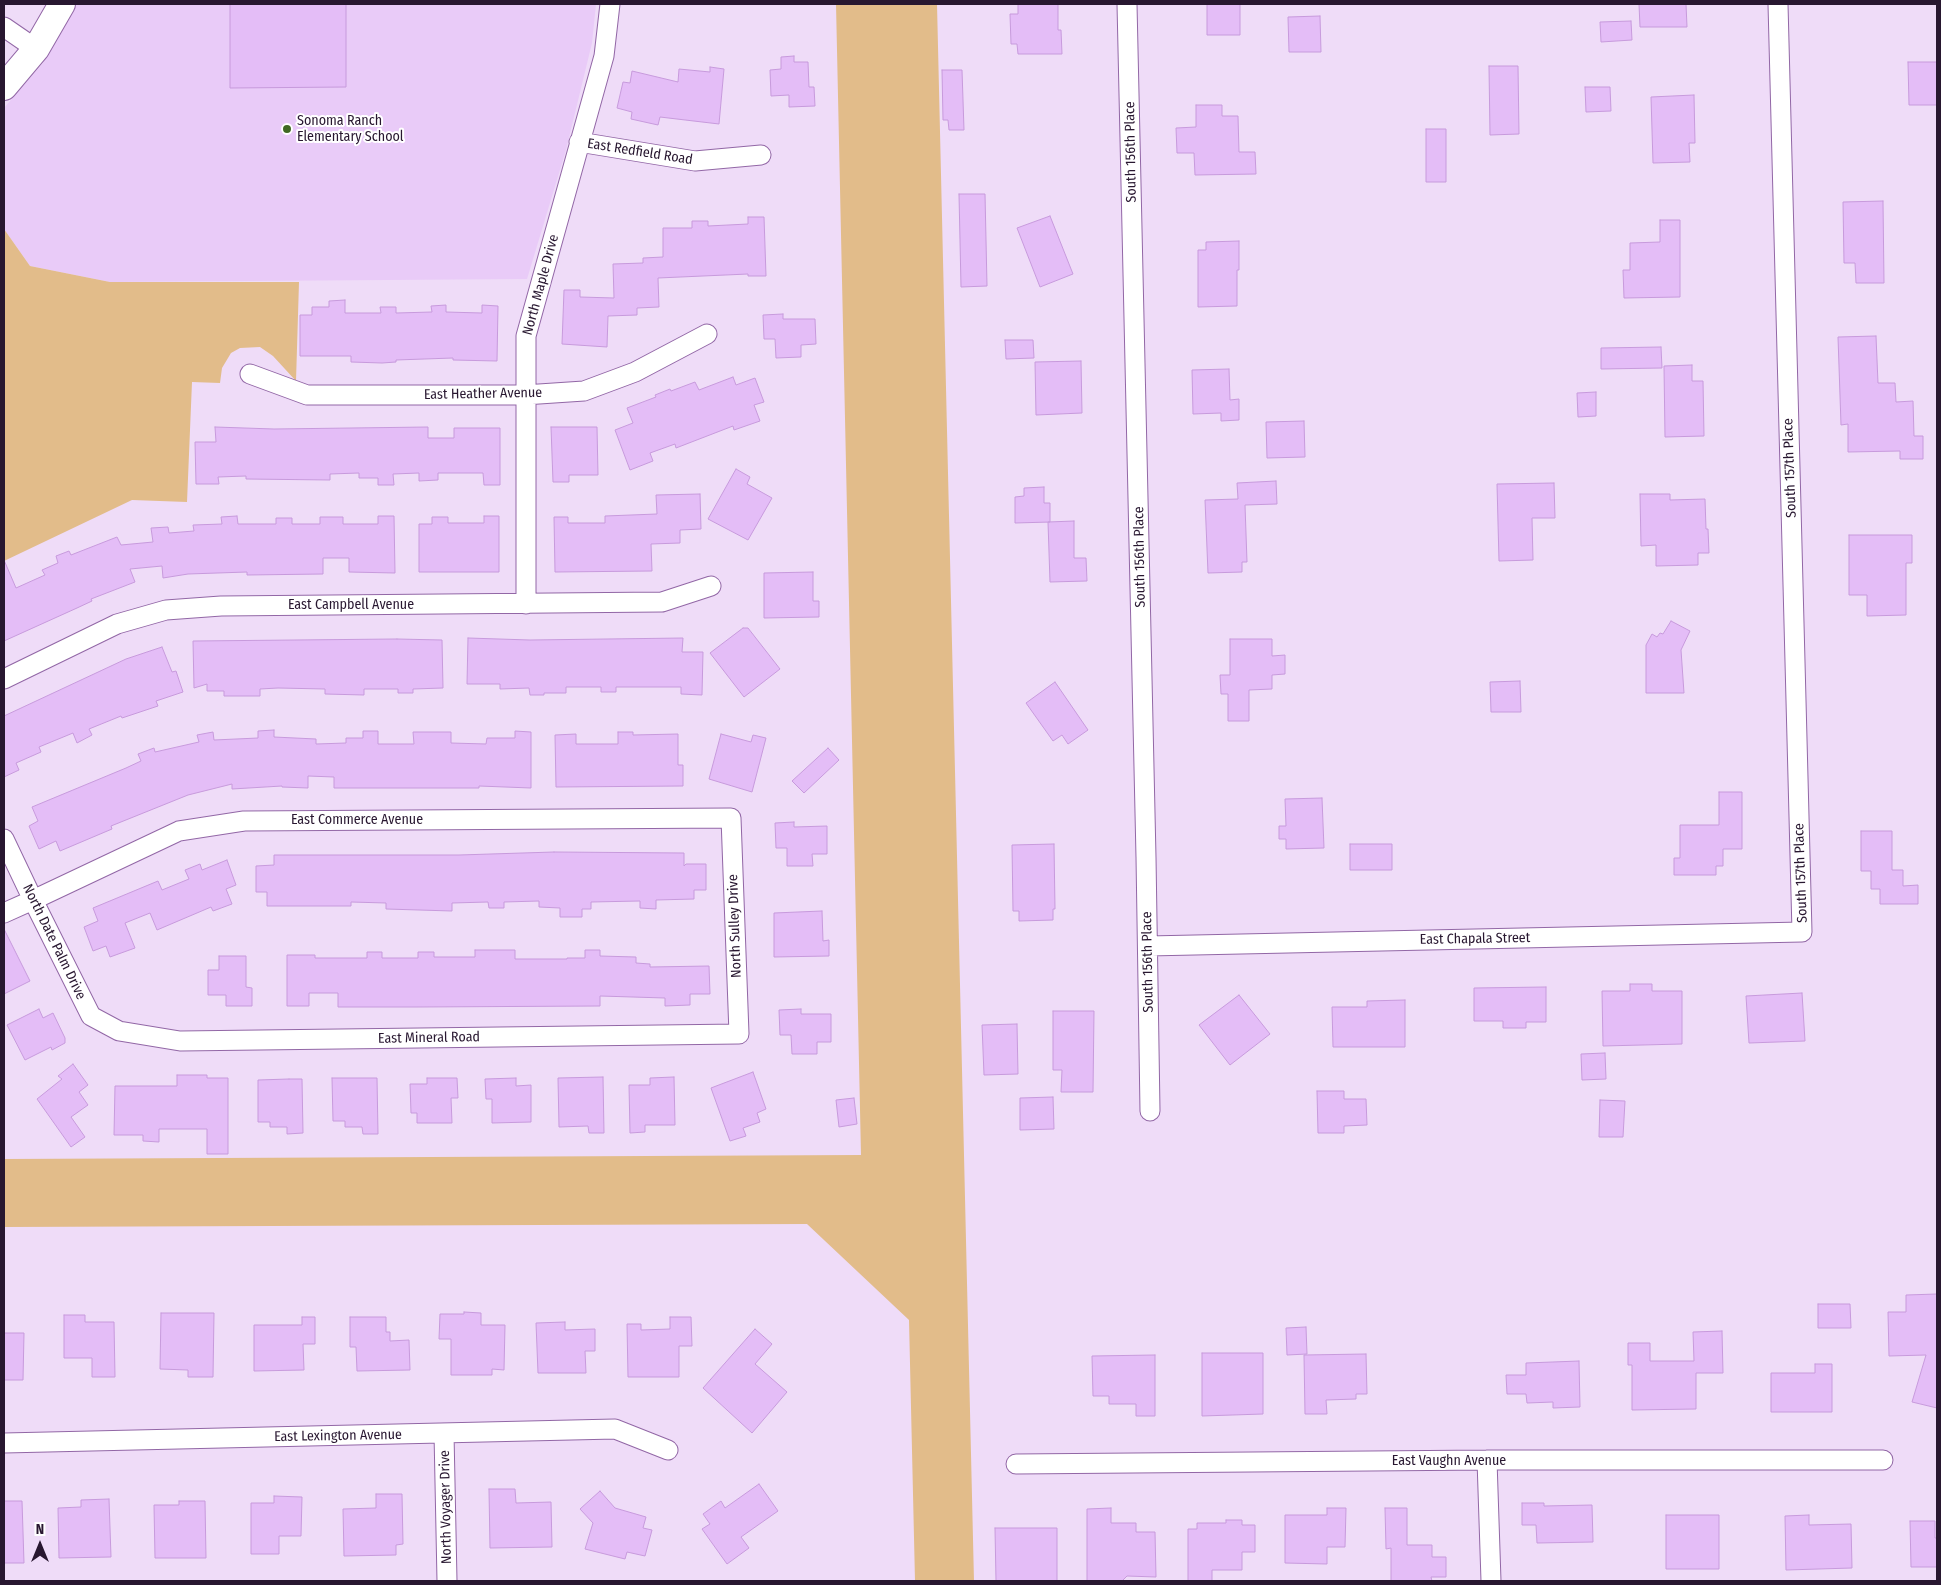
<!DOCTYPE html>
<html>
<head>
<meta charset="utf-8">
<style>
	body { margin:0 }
	#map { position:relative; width:1941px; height:1585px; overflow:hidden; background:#efdcf8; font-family:"Fira Sans Condensed",sans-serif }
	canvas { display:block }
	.frame { position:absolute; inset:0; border:5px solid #281730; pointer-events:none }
	.north { position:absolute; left:15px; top:1520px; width:50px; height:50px; -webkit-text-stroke:4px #fff; paint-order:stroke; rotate:0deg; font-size:14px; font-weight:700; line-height:20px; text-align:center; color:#281730 }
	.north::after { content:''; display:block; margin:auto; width:18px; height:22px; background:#281730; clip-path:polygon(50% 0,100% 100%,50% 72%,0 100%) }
</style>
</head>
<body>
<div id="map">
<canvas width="1941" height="1585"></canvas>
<div class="frame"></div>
<div class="north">N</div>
</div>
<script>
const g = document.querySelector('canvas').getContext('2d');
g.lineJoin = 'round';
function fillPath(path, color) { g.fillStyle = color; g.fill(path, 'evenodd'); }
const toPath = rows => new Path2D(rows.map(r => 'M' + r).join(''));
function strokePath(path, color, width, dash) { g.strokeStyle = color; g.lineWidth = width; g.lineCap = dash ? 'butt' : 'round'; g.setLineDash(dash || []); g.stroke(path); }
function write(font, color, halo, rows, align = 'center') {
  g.font = font + ' "Fira Sans Condensed",sans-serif'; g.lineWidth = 4; g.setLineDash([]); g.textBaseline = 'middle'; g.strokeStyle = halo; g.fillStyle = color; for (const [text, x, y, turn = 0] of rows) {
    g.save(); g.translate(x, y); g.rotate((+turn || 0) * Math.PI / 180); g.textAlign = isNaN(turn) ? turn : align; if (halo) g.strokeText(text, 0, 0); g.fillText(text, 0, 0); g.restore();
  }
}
const built = toPath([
	[74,4,596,4,592,43,566,150,527,279,110,282,30,266,4,229,4,108,43,63]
]);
const green = toPath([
	[836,4,937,4,974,1581,915,1581,909,1320,807,1224,4,1227,4,1159,861,1155],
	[4,229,30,266,110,282,299,282,296,381,273,356,260,347,240,348,231,353,222,368,220,383,192,382,187,502,132,500,4,561]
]);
const building = toPath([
	[230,4,346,4,346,87,230,88,230,4],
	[1018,4,1058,4,1058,30,1061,30,1062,54,1018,54,1017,44,1011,44,1010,14,1018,14,1018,4],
	[1207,4,1240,4,1240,35,1207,35,1207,4],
	[1639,4,1686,4,1687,27,1640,27,1639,4],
	[1320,16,1321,52,1289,52,1288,17,1320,16],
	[1631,21,1632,40,1601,42,1600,22,1631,21],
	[794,56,794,62,808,62,809,87,814,87,815,106,789,107,789,95,771,96,770,70,781,69,781,57,794,56],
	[1908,62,1937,62,1937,105,1909,105,1908,62],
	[1489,66,1518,66,1519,134,1490,135,1489,66],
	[710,67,724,69,719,124,660,117,658,125,631,119,632,112,617,108,623,82,630,83,632,71,678,82,679,69,710,72,710,67],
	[942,70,962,70,964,130,949,130,948,120,943,120,942,70],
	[1585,87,1610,87,1611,111,1586,112,1585,87],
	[1694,95,1695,143,1689,143,1690,162,1653,163,1651,97,1694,95],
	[1196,105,1222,105,1222,116,1238,116,1239,152,1255,152,1256,174,1195,175,1194,153,1177,153,1176,128,1196,127,1196,105],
	[1426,129,1446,129,1446,182,1426,182,1426,129],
	[959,194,985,194,987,286,961,287,959,194],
	[1883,201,1884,283,1856,283,1855,263,1844,263,1843,202,1883,201],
	[1050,216,1073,274,1040,287,1017,228,1050,216],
	[748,217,764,217,766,276,748,276,748,274,658,278,659,307,637,308,637,315,608,316,607,347,562,344,564,290,580,290,580,297,614,298,613,264,643,263,643,258,663,257,663,228,692,228,692,221,708,221,708,226,748,224,748,217],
	[1660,220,1680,220,1680,297,1624,298,1623,270,1630,270,1630,243,1660,242,1660,220],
	[1239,241,1239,270,1237,270,1237,306,1198,307,1198,250,1206,250,1206,242,1239,241],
	[345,300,345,313,381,313,380,307,396,307,396,313,432,312,431,306,446,305,446,312,482,313,482,305,498,306,497,361,453,360,453,358,396,360,396,362,382,363,351,362,351,356,300,356,300,315,312,315,312,307,329,307,329,301,345,300],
	[783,314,783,319,815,319,816,344,801,345,801,357,776,358,775,339,764,339,763,315,783,314],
	[1876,336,1878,383,1895,383,1896,402,1913,401,1914,436,1923,436,1923,459,1900,459,1900,451,1848,452,1848,424,1841,425,1838,337,1876,336],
	[1005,340,1033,340,1034,358,1006,359,1005,340],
	[1661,347,1662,368,1601,369,1601,348,1661,347],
	[1081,361,1082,413,1036,415,1035,362,1081,361],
	[1692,365,1692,381,1703,381,1704,436,1665,437,1664,366,1692,365],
	[1229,369,1230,400,1239,399,1239,420,1221,421,1221,413,1193,414,1192,370,1229,369],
	[733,377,736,385,755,378,764,402,754,405,760,421,734,430,733,426,676,448,675,444,650,453,653,461,630,470,615,430,633,423,627,408,656,397,655,395,670,389,671,391,695,382,699,390,733,377],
	[1596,392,1596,416,1578,417,1577,393,1596,392],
	[1304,421,1305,457,1267,458,1266,422,1304,421],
	[215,427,274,429,428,427,428,438,454,438,454,428,500,428,500,485,484,485,483,473,438,473,438,480,419,481,419,473,393,474,394,485,378,485,378,478,359,478,359,473,330,474,330,480,246,479,246,476,218,477,219,484,196,484,195,442,216,442,215,427],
	[551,427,597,427,598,475,569,475,569,482,553,482,551,427],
	[736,469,750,477,747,484,772,498,748,540,708,519,736,469],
	[1276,481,1277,504,1245,505,1247,562,1242,562,1242,572,1208,573,1205,500,1238,499,1237,483,1276,481],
	[1554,483,1555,518,1532,518,1533,560,1499,561,1497,484,1554,483],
	[1044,487,1044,503,1050,503,1050,522,1015,523,1015,497,1024,496,1024,488,1044,487],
	[700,494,701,529,680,530,680,543,651,544,652,571,555,572,554,517,568,517,568,523,605,523,605,516,657,514,656,495,700,494],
	[1640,494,1670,494,1670,500,1705,499,1706,529,1708,529,1709,553,1698,553,1698,565,1656,566,1656,545,1641,546,1640,494],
	[237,516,238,524,276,524,276,518,292,518,292,524,320,524,320,517,343,517,343,524,378,524,378,516,394,516,395,573,349,572,349,558,323,558,323,574,247,575,247,572,188,574,163,578,162,566,130,569,135,582,91,599,92,601,77,608,4,641,4,560,16,588,45,575,42,570,58,563,56,556,69,551,71,555,117,537,121,545,153,542,151,528,168,527,169,533,194,531,193,525,222,524,221,517,237,516],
	[484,516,499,516,499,572,419,572,419,524,432,524,432,517,448,517,448,523,484,523,484,516],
	[1074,521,1074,558,1086,558,1087,581,1050,582,1048,522,1074,521],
	[1849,535,1912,535,1912,563,1906,563,1906,615,1867,616,1867,595,1849,595,1849,535],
	[813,572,813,601,819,601,819,617,764,618,764,573,813,572],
	[1671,621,1690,631,1681,650,1684,693,1646,693,1646,645,1652,634,1657,637,1660,633,1663,634,1671,621],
	[743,628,748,628,780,669,744,697,710,653,743,628],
	[468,638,530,640,683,638,682,652,703,652,702,695,681,694,681,687,616,687,616,692,601,692,601,687,566,687,566,693,544,693,544,695,530,695,529,688,500,689,500,684,467,684,468,638],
	[397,639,442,640,443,688,413,689,413,693,398,693,398,689,364,689,364,695,325,694,325,689,278,688,260,689,260,696,224,696,224,691,207,691,207,684,194,688,193,641,397,639],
	[1230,639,1272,639,1272,656,1285,655,1285,674,1272,675,1272,689,1249,690,1249,721,1228,721,1228,694,1221,694,1220,675,1230,675,1230,639],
	[162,647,172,672,176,671,183,692,156,701,158,706,122,718,121,716,89,729,92,735,77,743,73,733,39,747,41,752,16,763,19,770,4,777,4,716,126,659,162,647],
	[1520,681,1521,712,1491,712,1490,682,1520,681],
	[1055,682,1088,730,1068,744,1062,735,1053,741,1026,703,1055,682],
	[274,730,274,737,316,739,316,744,346,743,346,738,363,738,363,731,378,731,378,744,414,744,413,732,451,732,451,743,486,744,487,738,515,738,515,731,531,732,531,788,479,786,479,788,334,788,334,777,308,776,308,788,282,787,282,786,232,789,232,784,188,795,111,826,112,829,60,851,56,841,39,849,29,826,38,821,32,807,126,768,141,761,138,754,154,748,155,752,199,742,197,735,213,732,214,740,258,738,258,731,274,730],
	[618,732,633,732,633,735,678,734,678,765,683,765,683,786,556,787,555,735,576,734,576,744,618,744,618,732],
	[721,734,751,742,753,735,766,738,752,792,709,779,721,734],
	[828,748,839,760,804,793,792,781,828,748],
	[1719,792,1742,792,1742,849,1723,849,1723,866,1716,866,1716,875,1674,875,1674,858,1680,858,1680,825,1719,825,1719,792],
	[1322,798,1324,848,1286,849,1286,839,1279,839,1279,826,1286,826,1285,799,1322,798],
	[794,822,794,827,827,826,827,854,812,854,813,866,787,866,787,848,776,848,775,823,794,822],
	[1861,831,1892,831,1892,870,1903,870,1903,886,1918,885,1918,904,1880,904,1880,889,1871,889,1871,871,1861,871,1861,831],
	[1054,844,1055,909,1053,909,1053,920,1019,921,1019,911,1013,911,1012,845,1054,844],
	[1350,844,1392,844,1392,870,1350,870,1350,844],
	[554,852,684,853,684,866,686,864,706,864,706,890,694,890,694,899,656,900,656,909,640,908,640,901,591,902,591,909,582,909,582,917,560,917,560,908,539,907,539,901,504,902,504,908,489,908,488,902,452,903,452,911,386,909,386,903,351,902,351,906,267,906,267,892,256,892,256,866,274,865,274,855,459,855,554,852],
	[227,860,236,885,226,889,232,904,213,911,211,907,157,930,150,913,125,923,135,948,110,957,106,946,93,951,84,927,98,921,93,908,158,881,162,890,189,879,185,870,200,864,202,870,227,860],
	[822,911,823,941,829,940,829,956,774,957,774,913,822,911],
	[4,929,30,981,4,994,4,929],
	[475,950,515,950,515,959,567,959,567,958,585,958,585,950,600,950,600,956,636,957,636,963,650,964,650,967,709,966,710,994,690,994,690,1005,665,1006,665,998,600,996,600,1006,417,1007,338,1007,338,993,309,993,309,1006,287,1006,287,955,315,955,315,958,367,958,367,952,382,952,382,958,418,958,418,952,434,952,434,957,475,957,475,950],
	[219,956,246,956,246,987,252,988,252,1006,226,1006,226,995,208,995,208,970,219,970,219,956],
	[1630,984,1652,984,1652,991,1682,991,1682,1044,1603,1046,1602,991,1630,991,1630,984],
	[1546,987,1546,1022,1526,1022,1526,1028,1503,1028,1503,1021,1474,1021,1474,988,1546,987],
	[1802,993,1805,1041,1749,1043,1746,996,1802,993],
	[1239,995,1270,1034,1230,1065,1199,1025,1239,995],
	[1405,1000,1405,1047,1333,1047,1332,1007,1367,1007,1367,1001,1405,1000],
	[39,1009,43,1018,53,1013,65,1038,65,1043,52,1050,51,1047,25,1060,7,1025,39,1009],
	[801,1009,801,1014,831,1014,831,1042,817,1042,817,1054,792,1054,791,1035,780,1035,779,1010,801,1009],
	[1053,1011,1094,1011,1093,1092,1061,1092,1062,1070,1053,1070,1053,1011],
	[1017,1024,1018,1074,984,1075,982,1025,1017,1024],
	[1605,1053,1606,1079,1582,1080,1581,1054,1605,1053],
	[73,1064,88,1085,79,1092,88,1105,71,1117,85,1137,71,1147,37,1099,62,1079,58,1076,73,1064],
	[753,1072,766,1109,757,1113,760,1122,743,1128,746,1136,730,1141,711,1088,753,1072],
	[177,1075,207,1075,207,1078,228,1078,228,1154,207,1154,207,1129,159,1129,159,1142,143,1141,143,1135,114,1135,115,1086,177,1086,177,1075],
	[603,1077,604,1133,589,1133,588,1126,559,1127,558,1078,603,1077],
	[674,1077,675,1125,645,1125,645,1132,630,1133,629,1085,650,1085,650,1078,674,1077],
	[332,1078,377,1078,378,1134,363,1134,362,1127,345,1127,345,1121,333,1121,332,1078],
	[427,1078,457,1078,458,1098,451,1098,452,1123,417,1123,417,1113,411,1113,410,1084,427,1084,427,1078],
	[516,1078,516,1086,531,1085,531,1122,492,1123,492,1099,486,1099,485,1079,516,1078],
	[289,1079,302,1079,303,1133,287,1134,287,1127,270,1127,270,1122,258,1122,258,1080,289,1079],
	[1317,1091,1344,1091,1344,1099,1366,1099,1367,1125,1344,1126,1344,1133,1318,1133,1317,1091],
	[1053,1097,1054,1129,1020,1130,1020,1098,1053,1097],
	[854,1098,857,1124,839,1127,836,1100,854,1098],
	[1600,1100,1625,1101,1623,1137,1599,1137,1600,1100],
	[1937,1294,1937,1408,1912,1402,1926,1355,1889,1356,1888,1312,1906,1312,1906,1295,1937,1294],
	[1818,1304,1850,1304,1851,1328,1818,1328,1818,1304],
	[464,1312,481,1313,481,1325,505,1325,504,1370,492,1369,492,1375,451,1375,451,1339,439,1339,440,1314,464,1314,464,1312],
	[161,1313,214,1313,213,1377,188,1377,188,1370,160,1369,161,1313],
	[64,1315,85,1315,85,1322,114,1322,115,1377,92,1377,92,1358,64,1358,64,1315],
	[302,1317,315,1317,315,1344,303,1344,304,1370,254,1371,254,1325,302,1325,302,1317],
	[350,1317,386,1317,386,1332,390,1332,390,1341,409,1340,410,1370,357,1371,356,1347,350,1347,350,1317],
	[670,1317,691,1317,692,1346,679,1346,679,1377,628,1377,627,1324,641,1324,641,1330,670,1329,670,1317],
	[565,1322,565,1330,595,1329,595,1351,585,1351,586,1373,538,1373,536,1323,565,1322],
	[1306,1327,1307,1354,1287,1355,1286,1328,1306,1327],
	[755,1329,772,1344,755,1364,787,1392,752,1433,703,1388,755,1329],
	[1722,1331,1723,1373,1696,1373,1696,1409,1632,1410,1632,1365,1628,1365,1628,1343,1650,1343,1650,1361,1694,1361,1693,1332,1722,1331],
	[4,1333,24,1333,23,1380,4,1380,4,1333],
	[1202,1353,1263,1353,1263,1414,1202,1416,1202,1353],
	[1366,1354,1367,1394,1356,1394,1356,1399,1326,1400,1327,1414,1305,1414,1304,1355,1366,1354],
	[1155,1355,1155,1416,1136,1416,1136,1404,1109,1404,1109,1396,1093,1396,1092,1356,1155,1355],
	[1579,1361,1580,1407,1553,1408,1553,1402,1527,1403,1526,1394,1507,1394,1506,1375,1526,1375,1526,1363,1579,1361],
	[1815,1364,1832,1364,1832,1412,1771,1412,1771,1373,1815,1373,1815,1364],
	[759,1484,778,1511,741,1537,749,1548,727,1564,702,1529,710,1524,703,1514,721,1501,725,1508,759,1484],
	[489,1489,515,1489,516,1503,551,1502,552,1547,490,1548,489,1489],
	[600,1491,615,1508,646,1517,643,1528,652,1530,645,1556,627,1552,625,1559,585,1549,593,1523,580,1509,600,1491],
	[376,1494,402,1494,403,1544,396,1545,396,1555,344,1556,343,1509,376,1508,376,1494],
	[274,1496,302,1497,301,1536,279,1536,279,1554,251,1554,251,1503,274,1503,274,1496],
	[109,1499,111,1557,59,1558,58,1508,81,1507,81,1500,109,1499],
	[4,1501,22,1501,24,1563,4,1563,4,1501],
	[179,1501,205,1501,206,1558,155,1558,154,1505,179,1505,179,1501],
	[1522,1503,1544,1503,1544,1506,1592,1505,1593,1542,1537,1543,1536,1525,1522,1525,1522,1503],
	[1111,1508,1111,1523,1136,1523,1136,1532,1155,1532,1156,1577,1127,1576,1122,1581,1087,1581,1087,1509,1111,1508],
	[1327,1508,1346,1508,1345,1547,1327,1547,1327,1564,1285,1563,1285,1515,1327,1515,1327,1508],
	[1385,1508,1407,1508,1407,1545,1432,1545,1432,1557,1446,1557,1446,1577,1431,1577,1432,1581,1391,1581,1391,1548,1386,1549,1385,1508],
	[1666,1515,1719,1515,1719,1569,1666,1569,1666,1515],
	[1809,1515,1809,1525,1851,1524,1852,1568,1786,1570,1785,1516,1809,1515],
	[1226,1520,1242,1520,1242,1525,1255,1525,1255,1552,1242,1552,1242,1570,1212,1570,1212,1581,1188,1581,1188,1529,1197,1529,1197,1523,1226,1523,1226,1520],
	[1910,1521,1935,1521,1935,1538,1937,1538,1937,1567,1911,1567,1910,1521],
	[995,1528,1057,1528,1057,1581,996,1581,995,1528]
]);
const street = toPath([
	[1127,4,1146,857,1150,1111],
	[4,27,36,49],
	[579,142,695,161,761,155],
	[250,374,307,395,524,395,584,391,635,372,707,334],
	[526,604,526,336,604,56,610,4],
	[4,679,117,624,166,610,221,606,662,602,711,586],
	[4,839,33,900,91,1016,119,1031,180,1041,739,1034,731,818,244,821,179,831,33,900,4,913],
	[1148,946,1802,932,1778,4],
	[444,1433,447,1581],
	[4,1443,615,1429,668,1450],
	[1487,1460,1491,1581],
	[1016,1464,1487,1460,1883,1460]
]);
const secondary = toPath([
	[4,87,36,49,62,4]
]);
const markers = [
	[287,129,5,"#406823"]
];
const poiNames = [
	["Sonoma Ranch",297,121],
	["Elementary School",297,137]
];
const streetNames = [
	["East Redfield Road",640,152,9],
	["South 156th Place",1131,152,-91],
	["North Maple Drive",541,285,-75],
	["East Heather Avenue",483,394,-1],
	["South 157th Place",1790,468,-92],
	["South 156th Place",1140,557,-91],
	["East Campbell Avenue",351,605],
	["East Commerce Avenue",357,820],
	["South 157th Place",1801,873,-92],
	["North Sulley Drive",735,926,-92],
	["East Chapala Street",1475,939,-1],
	["North Date Palm Drive",54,942,64],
	["South 156th Place",1148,962,-91],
	["East Mineral Road",429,1038,-1],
	["East Lexington Avenue",338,1436,-1],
	["East Vaughn Avenue",1449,1461],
	["North Voyager Drive",446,1507,-91]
];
fillPath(built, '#e9cbf8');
fillPath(green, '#e2bc8a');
fillPath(building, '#e4bdf7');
strokePath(building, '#c79adc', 1);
strokePath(street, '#9267a6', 21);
strokePath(secondary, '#9267a6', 28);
strokePath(street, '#fff', 19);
strokePath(secondary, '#fff', 26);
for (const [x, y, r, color] of markers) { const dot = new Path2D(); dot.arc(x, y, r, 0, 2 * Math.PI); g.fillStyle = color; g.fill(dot); strokePath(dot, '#fff', 2); }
write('14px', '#281730', '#fff', poiNames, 'left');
write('14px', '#281730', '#fff', streetNames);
</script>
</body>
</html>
